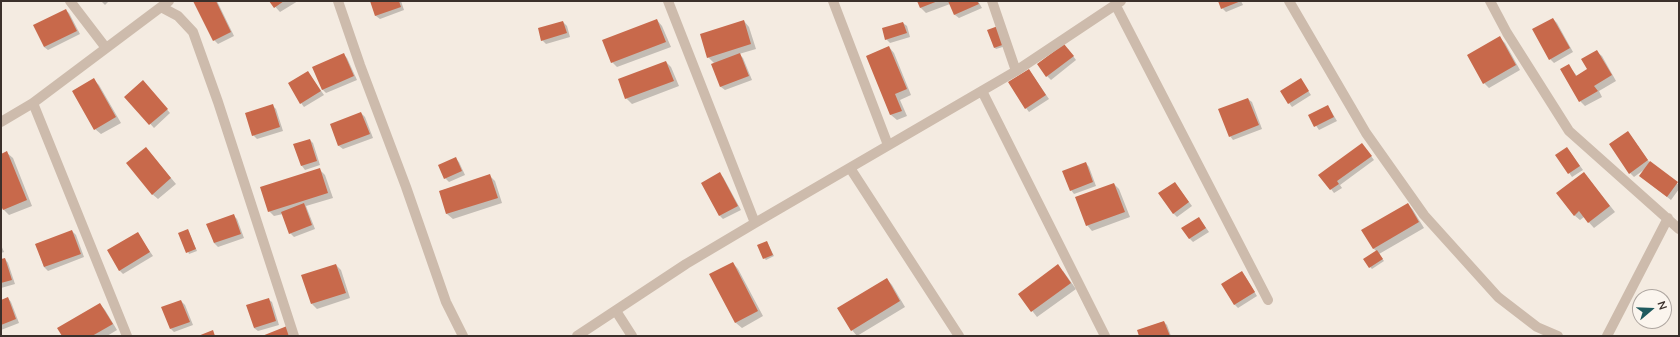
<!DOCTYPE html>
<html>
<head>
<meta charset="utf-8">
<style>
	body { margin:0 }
	#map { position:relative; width:1680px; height:337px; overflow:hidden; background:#f4ebe1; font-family:Mulish,sans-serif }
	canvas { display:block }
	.frame { position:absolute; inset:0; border:2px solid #3b302b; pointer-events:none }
	.north { position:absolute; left:1632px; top:289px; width:40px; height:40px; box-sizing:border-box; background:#fbf5ee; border:1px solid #aea6a0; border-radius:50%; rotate:71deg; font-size:11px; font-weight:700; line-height:16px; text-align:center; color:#3b302b }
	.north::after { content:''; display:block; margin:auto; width:14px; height:18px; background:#1f5a5e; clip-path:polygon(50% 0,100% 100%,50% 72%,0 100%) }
</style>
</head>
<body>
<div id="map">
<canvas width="1680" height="337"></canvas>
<div class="frame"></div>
<div class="north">N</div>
</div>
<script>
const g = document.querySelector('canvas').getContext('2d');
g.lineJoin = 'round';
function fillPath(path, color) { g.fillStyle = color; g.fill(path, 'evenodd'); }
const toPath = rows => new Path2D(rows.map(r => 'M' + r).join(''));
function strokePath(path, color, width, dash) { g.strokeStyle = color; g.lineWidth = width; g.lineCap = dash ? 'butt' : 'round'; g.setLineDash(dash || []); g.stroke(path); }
const shadow = toPath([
	[101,1,109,1,105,5],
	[194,1,217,1,234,36,218,44,214,40],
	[270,1,298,1,280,12],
	[371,1,401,1,404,10,380,19,376,16],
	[918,1,978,1,982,8,959,18,955,15,950,4,926,13,920,7],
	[1219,1,1241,1,1243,5,1226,12,1222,8],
	[65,10,69,13,80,34,48,50,44,47],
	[1553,19,1557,23,1573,52,1554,63,1550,59],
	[657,20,662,26,671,47,617,67,612,62],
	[744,21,749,27,756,49,739,54,743,58,752,80,725,90,721,87,713,65,715,64,708,57],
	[563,22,567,26,570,37,546,44,542,40],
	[903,23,907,26,910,37,890,43,886,39],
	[998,28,1006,46,996,49,995,48],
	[1500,38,1505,43,1520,70,1489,88,1484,83],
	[889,47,894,53,911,95,900,100,907,116,897,120,891,115,867,56],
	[1068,49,1076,60,1051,80,1047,76],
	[1596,51,1602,56,1616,81,1599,91,1602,97,1585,106,1580,101,1568,65,1577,76,1589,69],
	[343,54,347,58,357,80,326,93,322,89],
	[666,62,671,67,679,86,632,104,626,98],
	[1029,70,1049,99,1029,112,1026,108],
	[308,72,324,95,304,107,301,103],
	[1300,79,1311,95,1292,107,1289,103],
	[94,80,99,85,121,123,101,134,95,129],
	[146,85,170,113,154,128,126,97],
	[1248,99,1252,102,1262,129,1233,140,1230,136],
	[272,105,276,109,283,131,257,139,253,135],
	[1328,106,1337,121,1319,130,1309,115],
	[361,113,365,117,373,138,343,149,339,146,331,125],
	[1631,136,1650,163,1679,185,1679,189,1671,200,1640,176,1645,169,1634,177,1630,173],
	[310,140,313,143,320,165,305,170,302,166,295,144],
	[1365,148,1374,160,1340,185,1342,188,1334,193,1320,175],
	[1570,152,1583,170,1572,177,1557,155],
	[7,153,13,158,32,206,9,215,4,210,1,204,1,155],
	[151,154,176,184,158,199,152,194],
	[455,158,459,162,465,175,449,182,445,178],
	[1086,163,1089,167,1096,186,1074,194,1071,190],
	[320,170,325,175,333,198,306,206,315,229,294,237,290,233,283,214,274,216,269,211],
	[1584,173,1615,212,1594,228,1584,217,1580,220,1574,215],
	[719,174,723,177,741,210,723,219,720,216],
	[490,176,495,181,502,203,453,219,447,214,440,191],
	[1175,183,1192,206,1177,217,1173,213],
	[1114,184,1119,189,1130,217,1092,231,1087,225],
	[1408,204,1413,210,1424,228,1379,254,1384,261,1372,269,1370,267,1377,252,1373,248],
	[233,215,237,219,244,238,218,247,214,243,208,224],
	[1202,222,1209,232,1193,242,1189,238],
	[188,230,197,251,189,254,180,233],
	[72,231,76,235,84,257,48,271,44,267,36,244],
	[137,233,153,256,123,274,119,270],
	[767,242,774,256,766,260,764,258],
	[1,245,4,252,1,253],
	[5,259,8,263,15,284,1,288,1,260],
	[733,263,738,269,763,316,742,328,736,323,711,275],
	[336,265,341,270,350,298,317,309,312,304],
	[1063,271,1076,289,1037,317,1019,294],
	[1245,276,1257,296,1238,308,1234,304],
	[887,279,892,285,905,307,857,336,852,330],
	[8,298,11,302,19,323,1,330,1,301],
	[268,299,272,302,279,325,258,331,254,328],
	[181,301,185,305,193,325,174,332,171,329],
	[100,304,105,310,117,330,107,336,63,336],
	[1164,322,1167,325,1171,336,1140,336],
	[287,328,294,336,265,336]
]);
const building = toPath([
	[193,1,216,1,231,32,213,41],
	[269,1,284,1,274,8],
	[370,1,399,1,401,7,375,16],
	[917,1,938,1,920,8],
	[948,1,977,1,979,4,954,15],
	[1218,1,1241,1,1221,9],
	[66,9,77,31,44,47,33,25],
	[1553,18,1570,48,1549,60,1532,29],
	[657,19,666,42,611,63,602,40],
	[744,20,751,44,707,58,700,34],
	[563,21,567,33,541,41,538,28],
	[903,22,907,33,885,40,882,28],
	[998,26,1005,44,994,48,987,30],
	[1500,36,1516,65,1483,84,1467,55],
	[1064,44,1074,56,1046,77,1037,64],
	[889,46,907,89,895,94,902,111,890,115,866,56],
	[1597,50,1612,75,1594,86,1598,91,1579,102,1560,69,1569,64,1576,76,1587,69,1581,59],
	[344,53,354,76,322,90,312,67],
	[740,53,749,76,720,87,711,64],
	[666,61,674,81,625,99,618,79],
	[1029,69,1046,95,1025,109,1008,82],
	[308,71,321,91,300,104,288,83],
	[94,78,116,117,94,130,72,91],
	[1301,78,1309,91,1288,104,1280,91],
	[143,80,168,109,149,125,124,97],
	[1248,98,1259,125,1229,137,1218,109],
	[273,104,280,127,252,136,245,113],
	[1328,105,1334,117,1314,127,1308,115],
	[361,112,370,134,338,146,330,124],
	[1628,131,1648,160,1629,174,1609,144],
	[310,139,317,161,301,166,293,144],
	[1362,143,1372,156,1337,181,1339,184,1330,190,1318,175],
	[146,147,171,178,152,195,126,163],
	[1567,147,1580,166,1568,174,1555,155],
	[7,151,27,200,3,210,1,206,1,154],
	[456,157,462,171,444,179,438,165],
	[1650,161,1678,182,1667,197,1639,176],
	[1086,162,1093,182,1070,191,1062,171],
	[320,168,328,193,268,212,260,187],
	[720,172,738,206,719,216,701,183],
	[1584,172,1610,206,1588,223,1579,211,1574,216,1556,193],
	[490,174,498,198,446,214,439,191],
	[1175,182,1189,202,1173,214,1158,193],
	[1114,183,1125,212,1086,226,1075,197],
	[304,203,312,225,289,234,281,212],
	[1408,203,1419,222,1373,249,1361,230],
	[234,214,241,234,214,243,206,224],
	[1199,217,1206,228,1189,239,1181,228],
	[188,229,196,249,186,253,178,233],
	[72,230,81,254,44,267,35,244],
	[138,232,150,252,119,271,107,250],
	[767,241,773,255,763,259,757,245],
	[1377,250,1383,259,1369,268,1363,259],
	[5,258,12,280,1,283,1,259],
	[733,262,758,311,735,323,709,274],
	[336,264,346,293,311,304,301,275],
	[1058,264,1071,283,1031,312,1018,294],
	[1242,271,1255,292,1234,305,1221,284],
	[887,278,900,301,851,331,837,308],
	[8,297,16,319,1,325,1,300],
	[269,298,276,321,254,328,246,305],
	[181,300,190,322,170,329,161,307],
	[100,303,113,324,92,336,62,336,57,328],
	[1164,321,1170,336,1139,336,1137,330],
	[287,326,291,335,262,336],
	[213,330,215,336,198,336]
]);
const minor = toPath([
	[70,1,106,48],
	[338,1,360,65,406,187,446,302,463,336],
	[668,1,755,223],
	[833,1,888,145],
	[992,1,1016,71],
	[1289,1,1366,133,1424,215,1498,297,1537,327,1558,336],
	[1490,1,1507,33,1569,131,1679,229],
	[1115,4,1268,300],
	[161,7,178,16,193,32,218,102,294,336],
	[982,91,1105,336],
	[33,103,127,336],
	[1,122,33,103,169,1],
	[850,168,959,336],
	[616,311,632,336],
	[577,336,686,264,755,223,1016,71,1121,1],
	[1607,336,1668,218]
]);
fillPath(shadow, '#0003');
fillPath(building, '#c8694b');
strokePath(minor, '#cdbbac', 10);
</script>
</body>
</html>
